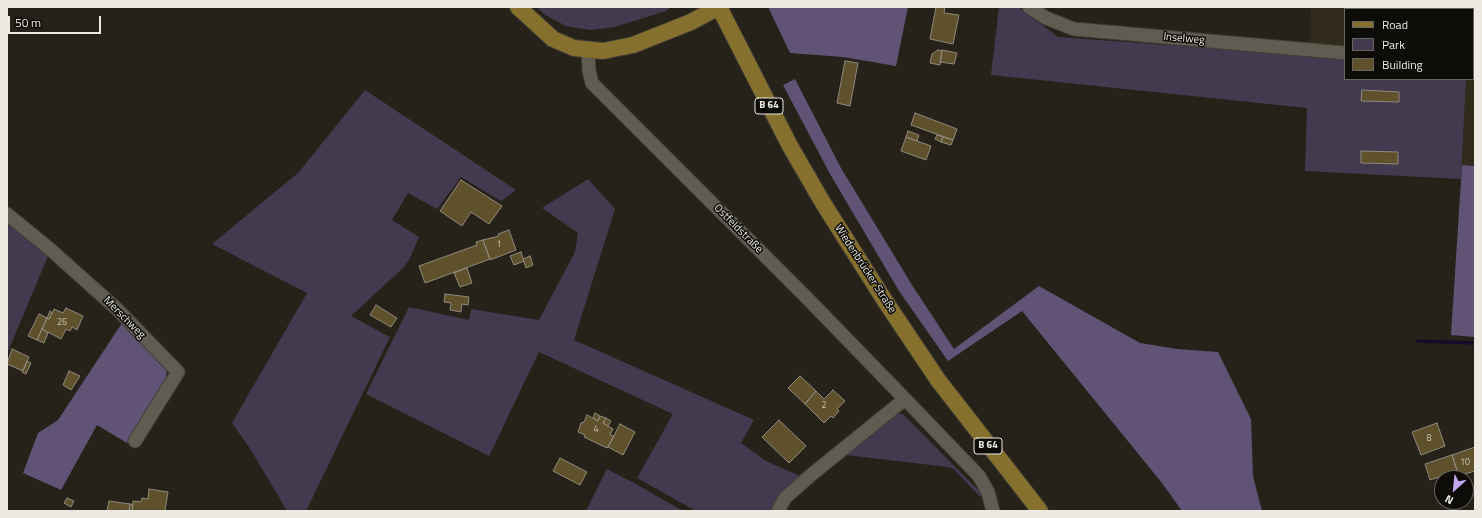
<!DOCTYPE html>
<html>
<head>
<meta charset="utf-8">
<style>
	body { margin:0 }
	#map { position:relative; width:1482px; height:518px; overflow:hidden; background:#262219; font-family:"Titillium Web",sans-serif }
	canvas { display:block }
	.frame { position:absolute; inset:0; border:8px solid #eceae3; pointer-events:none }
	.legend { position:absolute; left:1344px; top:8px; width:130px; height:72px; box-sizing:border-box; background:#0d0c08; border:1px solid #666560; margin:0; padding:5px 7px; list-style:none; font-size:12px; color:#eceae3 }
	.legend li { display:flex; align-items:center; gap:8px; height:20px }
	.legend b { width:20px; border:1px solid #666560 }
	.north { position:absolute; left:1434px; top:470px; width:40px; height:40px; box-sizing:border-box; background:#0d0c08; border:1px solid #666560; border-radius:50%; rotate:207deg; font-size:11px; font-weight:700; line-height:16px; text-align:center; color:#eceae3 }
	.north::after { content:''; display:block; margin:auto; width:14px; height:18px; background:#c5a6f0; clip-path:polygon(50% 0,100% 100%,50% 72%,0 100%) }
	.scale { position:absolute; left:8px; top:16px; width:93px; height:18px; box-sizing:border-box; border:2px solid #eceae3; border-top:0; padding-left:5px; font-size:12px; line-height:14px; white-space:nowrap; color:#eceae3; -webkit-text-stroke:3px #0d0c08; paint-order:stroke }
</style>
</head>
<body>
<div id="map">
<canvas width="1482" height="518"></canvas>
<div class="frame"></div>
<ul class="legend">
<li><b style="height:5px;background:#85702e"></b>Road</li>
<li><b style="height:11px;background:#433a4f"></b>Park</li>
<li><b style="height:11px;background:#5f512b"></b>Building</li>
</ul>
<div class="north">N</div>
<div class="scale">50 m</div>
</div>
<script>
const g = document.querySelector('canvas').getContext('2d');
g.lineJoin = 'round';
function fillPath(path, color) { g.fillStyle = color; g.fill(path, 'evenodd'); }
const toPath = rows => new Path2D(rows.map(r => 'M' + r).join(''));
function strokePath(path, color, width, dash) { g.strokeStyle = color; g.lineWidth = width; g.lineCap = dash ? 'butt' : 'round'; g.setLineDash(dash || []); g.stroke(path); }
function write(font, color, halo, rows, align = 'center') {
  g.font = font + ' "Titillium Web",sans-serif'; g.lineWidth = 3; g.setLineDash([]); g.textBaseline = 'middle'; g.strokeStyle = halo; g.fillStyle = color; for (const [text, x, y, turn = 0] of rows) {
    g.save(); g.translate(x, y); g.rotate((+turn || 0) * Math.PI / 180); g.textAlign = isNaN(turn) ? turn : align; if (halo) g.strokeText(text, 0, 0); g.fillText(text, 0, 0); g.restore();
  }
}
const built = toPath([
	[1311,7,1475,7,1475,166,1462,165,1466,79,1473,79,1473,9,1345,9,1345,46,1310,44]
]);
const green = toPath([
	[537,7,671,7,666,11,615,27,590,30,566,26,545,15],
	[999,7,1018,7,1058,37,1345,58,1345,79,1466,79,1461,179,1305,171,1307,108,991,75],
	[365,90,516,190,501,201,461,177,437,209,408,193,392,220,419,237,410,258,404,267,351,316,390,337,306,511,287,511,251,450,232,423,307,293,212,244,298,173],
	[588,179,615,209,574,340,754,420,741,443,766,461,802,477,774,511,696,511,637,478,673,414,539,352,489,456,366,394,409,307,469,320,471,309,539,320,575,252,578,233,542,208],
	[7,221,48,256,7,354],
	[897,413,903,414,982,494,980,497,955,470,948,467,846,455],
	[607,469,634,483,683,511,586,511]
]);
const forest = toPath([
	[768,7,908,7,896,66,843,57,790,53],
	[795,79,841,168,912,285,954,349,1039,286,1140,343,1177,349,1218,352,1251,419,1253,476,1262,511,1182,511,1162,483,1022,311,948,361,899,291,830,174,783,85],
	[1462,165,1475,166,1475,337,1451,335],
	[122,323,167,367,166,382,127,443,97,425,61,490,23,473,38,433,58,420]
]);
const stream = toPath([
	[1417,341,1475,343]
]);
const building = toPath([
	[936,7,945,7,944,13,959,15,953,44,930,39,936,7],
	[1368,7,1384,7,1384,9,1368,9,1368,7],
	[938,50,942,51,940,65,930,63,932,54,938,50],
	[942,50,957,53,954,64,940,62,942,50],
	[845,61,858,63,850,106,837,103,845,61],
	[1362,90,1399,92,1399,102,1361,101,1362,90],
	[915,113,957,129,953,140,911,125,915,113],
	[908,131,919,135,917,141,906,137,908,131],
	[937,135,943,137,941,142,935,139,937,135],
	[906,137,931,146,926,160,901,151,906,137],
	[943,137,953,140,951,145,941,142,943,137],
	[1361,151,1398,152,1398,164,1361,163,1361,151],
	[461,180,502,206,489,224,471,212,462,226,440,211,461,180],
	[509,230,516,250,490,260,483,240,499,236,498,234,509,230],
	[483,240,490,259,425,283,419,266,477,245,476,242,483,240],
	[521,252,524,261,514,265,510,256,521,252],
	[530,256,533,265,526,268,523,259,530,256],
	[467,268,472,283,460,287,454,273,467,268],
	[445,294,469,297,468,305,462,304,461,312,450,310,451,303,444,302,445,294],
	[376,305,397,318,391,327,370,315,376,305],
	[66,308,83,316,77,330,72,327,70,331,66,329,61,339,42,329,47,318,49,319,54,309,63,313,66,308],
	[50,311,52,313,49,319,47,318,50,311],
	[39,314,47,318,37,340,28,336,39,314],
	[42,329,48,333,44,343,37,340,42,329],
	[12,349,29,357,23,371,7,364,12,349],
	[27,361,31,363,26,374,22,372,27,361],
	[69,371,80,376,71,390,63,385,69,371],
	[800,376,816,391,805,404,788,388,800,376],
	[833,390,845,401,837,409,839,411,833,418,831,416,824,423,805,404,816,391,824,399,833,390],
	[595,413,600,416,598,421,593,418,595,413],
	[587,415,598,421,600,416,606,418,603,423,613,429,610,435,614,436,607,448,584,437,585,435,578,432,581,423,584,422,587,415],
	[606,418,611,421,608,426,603,423,606,418],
	[779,420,806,446,789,463,762,437,779,420],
	[1437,423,1445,446,1421,455,1412,432,1437,423],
	[620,424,635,432,623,455,608,447,620,424],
	[1475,447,1475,471,1459,476,1452,455,1475,447],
	[1452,455,1457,471,1430,480,1425,464,1452,455],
	[560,458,587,472,580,485,553,471,560,458],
	[149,489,168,492,165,511,132,511,133,501,141,502,142,498,148,499,149,489],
	[67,498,74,501,71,507,64,503,67,498],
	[109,501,130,504,129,511,107,511,109,501],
	[130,504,133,505,132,511,129,511,130,504]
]);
const minor = toPath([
	[1029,7,1046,18,1074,29,1345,53],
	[588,51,589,71,592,83,807,298,905,399,811,475,785,498,778,511],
	[1473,62,1475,62],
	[7,214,51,250,118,310,178,372,135,441],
	[905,399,979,476,988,492,993,511]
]);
const major = toPath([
	[518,7,553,39,574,48,603,51,633,45,691,22,719,7],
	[719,7,790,146,823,203,885,301,938,380,1040,511]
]);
const numberNames = [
	["1",499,245],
	["26",62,323],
	["2",824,406],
	["4",596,430],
	["8",1429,439],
	["10",1465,463]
];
const shields = [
	[769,106,28],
	[988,446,28]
];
const shieldNames = [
	["B 64",769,106],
	["B 64",988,446]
];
const streetNames = [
	["Inselweg",1184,39,5],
	["Ostfeldstraße",738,229,45],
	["Wiedenbrücker Straße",865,269,57],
	["Merschweg",124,318,45]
];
fillPath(built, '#312b1c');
fillPath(green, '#433a4f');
fillPath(forest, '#615376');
strokePath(stream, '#190b28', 3.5);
fillPath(building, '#5f512b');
strokePath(building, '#8f8a7f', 1);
strokePath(minor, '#403d35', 15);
strokePath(major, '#403d35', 18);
strokePath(minor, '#605c51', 13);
strokePath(major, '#85702e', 16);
write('9px', '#c9c4b5', null, numberNames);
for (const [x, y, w] of shields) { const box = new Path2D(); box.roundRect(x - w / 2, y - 8, w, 16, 3); g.fillStyle = '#0d0c08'; g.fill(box); strokePath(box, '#eceae3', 1); }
write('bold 10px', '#eceae3', null, shieldNames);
write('11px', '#eceae3', '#0d0c08', streetNames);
</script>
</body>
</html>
